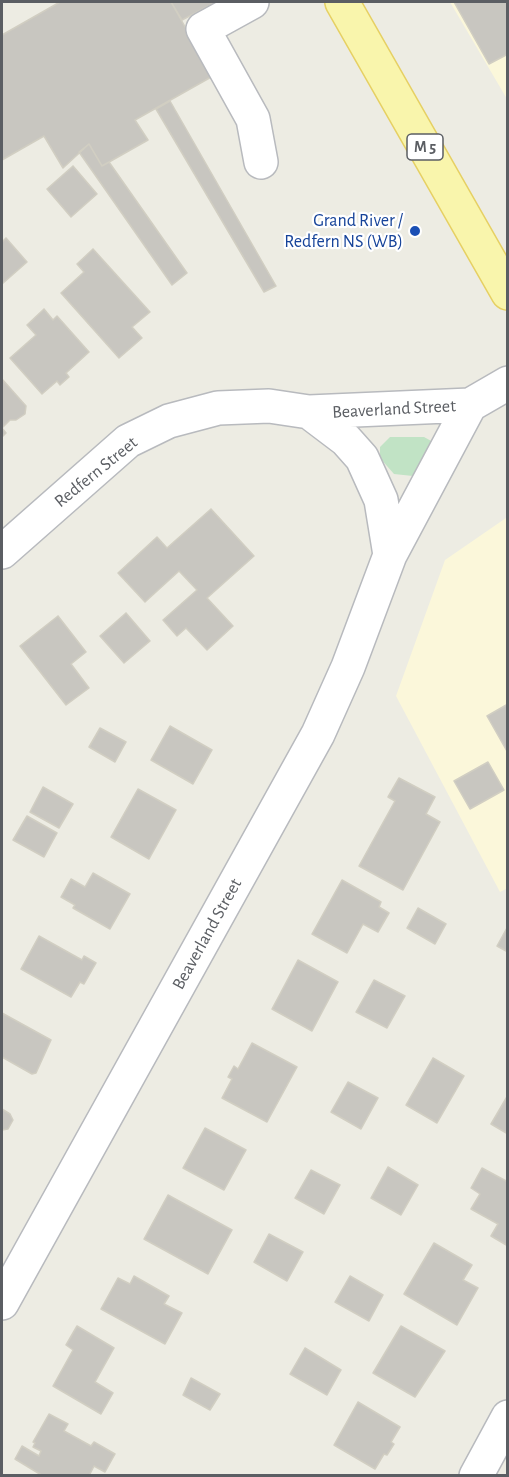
<!DOCTYPE html>
<html>
<head>
<meta charset="utf-8">
<style>
	body { margin:0 }
	#map { position:relative; width:509px; height:1477px; overflow:hidden; background:#edece3; font-family:"Alegreya Sans",sans-serif }
	canvas { display:block }
	.frame { position:absolute; inset:0; border:3px solid #5b5e63; pointer-events:none }
</style>
</head>
<body>
<div id="map">
<canvas width="509" height="1477"></canvas>
<div class="frame"></div>
</div>
<script>
const g = document.querySelector('canvas').getContext('2d');
g.lineJoin = 'round';
function fillPath(path, color) { g.fillStyle = color; g.fill(path, 'evenodd'); }
const toPath = rows => new Path2D(rows.map(r => 'M' + r).join(''));
function strokePath(path, color, width, dash) { g.strokeStyle = color; g.lineWidth = width; g.lineCap = dash ? 'butt' : 'round'; g.setLineDash(dash || []); g.stroke(path); }
function write(font, color, halo, rows, align = 'center') {
  g.font = font + ' "Alegreya Sans",sans-serif'; g.lineWidth = 4.5; g.setLineDash([]); g.textBaseline = 'middle'; g.strokeStyle = halo; g.fillStyle = color; for (const [text, x, y, turn = 0] of rows) {
    g.save(); g.translate(x, y); g.rotate((+turn || 0) * Math.PI / 180); g.textAlign = isNaN(turn) ? turn : align; if (halo) g.strokeText(text, 0, 0); g.fillText(text, 0, 0); g.restore();
  }
}
const commercial = toPath([
	[450,2,507,2,507,99],
	[506,518,508,888,500,892,396,696,445,560]
]);
const green = toPath([
	[390,437,424,437,433,442,413,476,394,474,380,458,380,447]
]);
const building = toPath([
	[60,2,171,2,213,76,135,120,148,140,102,166,89,144,63,168,44,136,2,160,2,35,60,2],
	[171,2,216,2,182,20,171,2],
	[454,2,508,2,508,54,489,64,454,2],
	[170,101,276,286,264,292,156,109,170,101],
	[89,144,102,166,109,162,187,273,172,285,79,152,89,144],
	[73,166,97,194,71,217,47,189,73,166],
	[6,238,27,262,2,284,2,242,6,238],
	[93,249,150,312,132,327,142,338,119,358,61,293,84,272,77,264,93,249],
	[44,309,53,320,57,316,89,352,66,373,69,377,60,385,57,381,42,394,10,358,36,335,27,325,44,309],
	[2,379,26,406,25,414,16,420,10,420,2,428,6,433,2,437,2,379],
	[211,509,254,556,207,598,233,626,207,650,186,628,177,636,163,620,197,590,179,571,145,602,118,573,157,537,167,548,211,509],
	[126,613,150,641,124,663,100,636,126,613],
	[58,616,86,652,71,664,89,688,66,705,20,646,58,616],
	[508,704,508,753,487,716,508,704],
	[170,726,212,750,193,784,151,760,170,726],
	[100,728,126,742,115,762,89,747,100,728],
	[488,762,504,790,470,809,454,781,488,762],
	[399,778,435,797,426,814,440,822,403,890,359,866,395,801,388,797,399,778],
	[43,787,73,804,59,828,30,812,43,787],
	[138,789,176,810,149,859,111,837,138,789],
	[27,816,57,833,44,857,13,840,27,816],
	[93,873,130,894,110,929,73,908,75,905,61,897,71,879,85,887,93,873],
	[342,880,381,902,379,907,389,913,378,932,363,924,347,953,312,934,342,880],
	[418,908,446,924,435,944,407,928,418,908],
	[508,926,508,952,497,946,508,926],
	[39,936,82,960,84,956,96,963,84,984,80,982,71,997,21,969,39,936],
	[298,960,338,982,312,1031,272,1009,298,960],
	[374,980,405,996,387,1028,356,1012,374,980],
	[2,1013,51,1040,36,1073,32,1074,2,1057,2,1013],
	[252,1043,297,1067,267,1122,222,1098,232,1079,228,1077,234,1066,238,1069,252,1043],
	[433,1058,464,1076,437,1123,406,1105,433,1058],
	[348,1082,378,1098,361,1129,331,1112,348,1082],
	[508,1095,508,1134,491,1124,508,1095],
	[2,1109,10,1114,13,1120,8,1129,2,1130,2,1109],
	[205,1128,246,1150,224,1190,183,1168,205,1128],
	[388,1167,418,1185,401,1215,371,1198,388,1167],
	[482,1168,508,1182,508,1246,491,1236,498,1224,471,1209,480,1194,471,1188,482,1168],
	[311,1170,340,1185,324,1214,295,1198,311,1170],
	[168,1195,232,1230,208,1274,144,1239,168,1195],
	[269,1234,303,1252,287,1281,254,1262,269,1234],
	[434,1243,472,1265,463,1280,478,1288,457,1325,404,1294,434,1243],
	[134,1276,169,1296,164,1304,182,1313,165,1344,101,1309,118,1278,130,1284,134,1276],
	[350,1276,383,1295,369,1321,335,1302,350,1276],
	[77,1326,114,1348,95,1382,113,1393,101,1414,53,1386,73,1350,66,1345,77,1326],
	[401,1326,445,1351,415,1397,373,1373,401,1326],
	[305,1348,341,1370,327,1395,290,1374,305,1348],
	[191,1378,220,1394,210,1410,183,1395,191,1378],
	[358,1402,400,1427,391,1442,394,1444,387,1455,384,1454,375,1469,334,1445,358,1402],
	[49,1414,68,1424,64,1431,91,1446,94,1442,115,1454,105,1472,94,1466,89,1476,43,1476,15,1459,22,1446,39,1456,41,1451,33,1447,35,1443,33,1442,49,1414]
]);
const minor = toPath([
	[252,2,203,29,253,119,261,162],
	[309,412,346,440,362,458,381,500,390,555],
	[2,552,128,441,169,421,218,408,269,406,309,412,470,405,508,383],
	[2,1303,318,734,348,667,390,555,470,405],
	[476,1476,508,1417]
]);
const major = toPath([
	[342,2,508,293]
]);
const markers = [
	[415,231,6,"#1a4fb4"]
];
const shields = [
	[425,147,36]
];
const shieldNames = [
	["M 5",425,147]
];
const transitNames = [
	["Grand River /",403,221],
	["Redfern NS (WB)",403,242]
];
const streetNames = [
	["Beaverland Street",394,409,-3],
	["Redfern Street",96,472,-39],
	["Beaverland Street",207,934,-61]
];
fillPath(commercial, '#fbf7da');
fillPath(green, '#c1e3c5');
fillPath(building, '#c8c6c0');
strokePath(building, '#d1cec2', 1.5);
strokePath(minor, '#b8babe', 36);
strokePath(major, '#e6d063', 36);
strokePath(minor, '#fff', 33);
strokePath(major, '#f9f5ac', 33);
for (const [x, y, r, color] of markers) { const dot = new Path2D(); dot.arc(x, y, r, 0, 2 * Math.PI); g.fillStyle = color; g.fill(dot); strokePath(dot, '#fff', 2); }
for (const [x, y, w] of shields) { const box = new Path2D(); box.roundRect(x - w / 2, y - 13, w, 26, 4.5); g.fillStyle = '#fff'; g.fill(box); strokePath(box, '#5b5e63', 1.5); }
write('bold 16px', '#5b5e63', null, shieldNames);
write('18px', '#164399', '#fff', transitNames, 'right');
write('18px', '#5b5e63', '#fff', streetNames);
</script>
</body>
</html>
